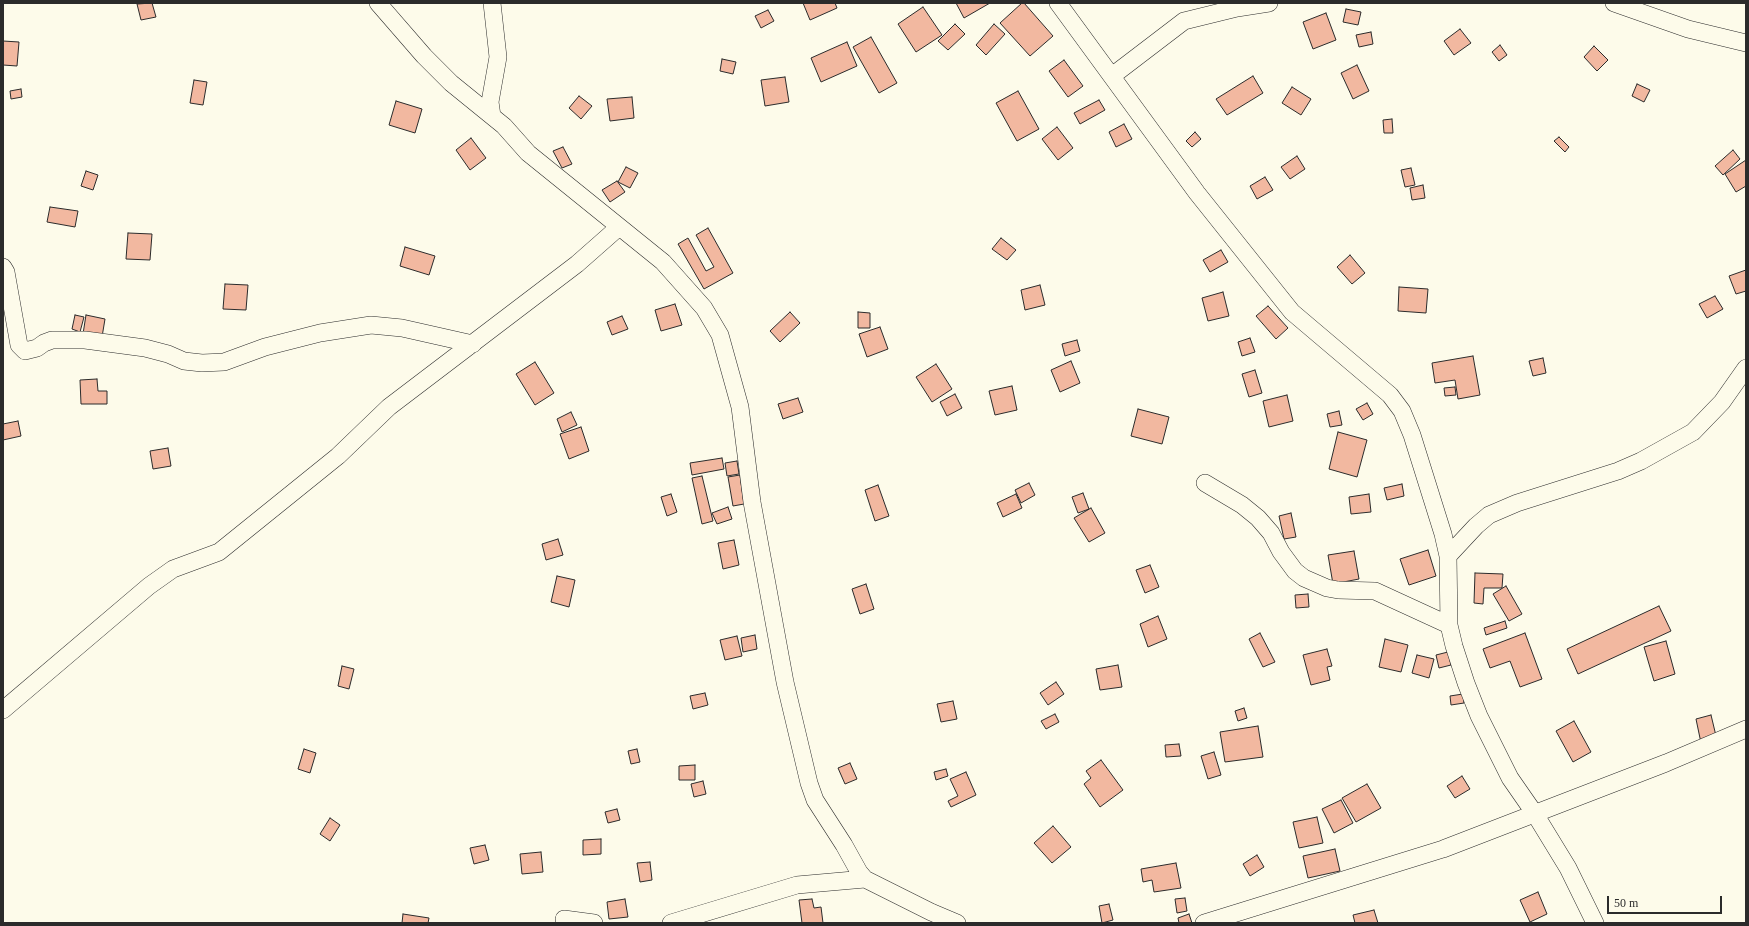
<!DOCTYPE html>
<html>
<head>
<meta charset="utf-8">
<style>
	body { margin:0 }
	#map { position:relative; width:1749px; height:926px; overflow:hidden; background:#fdfbea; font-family:Georgia,serif }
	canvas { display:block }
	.frame { position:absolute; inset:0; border:4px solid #2b2b2b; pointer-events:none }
	.scale { position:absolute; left:1607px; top:896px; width:115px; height:18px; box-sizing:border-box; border:2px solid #2b2b2b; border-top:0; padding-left:5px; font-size:12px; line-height:14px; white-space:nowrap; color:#2b2b2b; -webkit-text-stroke:3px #fdfbea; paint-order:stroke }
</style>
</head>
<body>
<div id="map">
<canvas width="1749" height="926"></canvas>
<div class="frame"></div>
<div class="scale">50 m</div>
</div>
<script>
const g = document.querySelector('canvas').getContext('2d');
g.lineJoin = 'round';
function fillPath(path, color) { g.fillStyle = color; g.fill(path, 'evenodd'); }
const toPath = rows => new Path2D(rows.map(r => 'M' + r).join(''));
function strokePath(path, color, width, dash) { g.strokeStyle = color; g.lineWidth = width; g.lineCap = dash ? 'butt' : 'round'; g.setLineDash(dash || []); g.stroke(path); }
const building = toPath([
	[152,3,156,17,141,20,137,4,152,3],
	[803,3,835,3,837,8,810,20,803,3],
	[956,3,990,3,964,18,956,3],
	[1022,3,1024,3,1053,36,1030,56,1000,23,1022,3],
	[923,7,942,35,916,52,898,24,923,7],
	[1346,9,1361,12,1358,25,1343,22,1346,9],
	[768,10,774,21,761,28,755,16,768,10],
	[1326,13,1336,40,1313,49,1303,22,1326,13],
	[955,24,965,34,948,50,938,41,955,24],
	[994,24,1005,34,986,55,976,45,994,24],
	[1460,29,1471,43,1454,55,1444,41,1460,29],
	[1371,32,1373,44,1359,47,1356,35,1371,32],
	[871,37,897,83,879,93,853,47,871,37],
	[3,41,19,42,17,66,3,65,3,41],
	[847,42,857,66,821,82,811,58,847,42],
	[1500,45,1507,55,1499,61,1492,52,1500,45],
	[1594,46,1608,60,1597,71,1584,57,1594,46],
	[722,59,736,62,733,74,720,71,722,59],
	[1064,60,1083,86,1068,97,1049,71,1064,60],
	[1357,65,1369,91,1353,99,1341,73,1357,65],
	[1253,76,1263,93,1227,115,1216,99,1253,76],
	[785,77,789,102,765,106,761,80,785,77],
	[194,80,207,82,203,105,190,103,194,80],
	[1637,84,1650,90,1644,102,1632,96,1637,84],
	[1292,87,1311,99,1301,115,1282,103,1292,87],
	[21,89,22,97,11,99,10,91,21,89],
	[1018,91,1039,129,1017,141,996,103,1018,91],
	[579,96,592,106,581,119,569,108,579,96],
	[632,97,634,118,610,121,607,99,632,97],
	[1099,100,1105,110,1080,124,1074,113,1099,100],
	[396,101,422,109,415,133,389,125,396,101],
	[1392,119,1393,133,1384,133,1383,120,1392,119],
	[1124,124,1132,139,1116,147,1109,132,1124,124],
	[1057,127,1073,148,1058,160,1042,139,1057,127],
	[1195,132,1201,139,1192,147,1186,141,1195,132],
	[1559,137,1569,147,1565,152,1554,141,1559,137],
	[471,138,486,158,470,170,456,150,471,138],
	[563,147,572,164,562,168,553,151,563,147],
	[1733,150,1740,159,1723,175,1715,166,1733,150],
	[1297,156,1305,169,1290,179,1281,167,1297,156],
	[1746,160,1746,186,1736,192,1725,174,1746,160],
	[626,167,638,173,630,188,618,182,626,167],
	[1411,168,1415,185,1405,187,1401,170,1411,168],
	[86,171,98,175,93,190,81,186,86,171],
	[1265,177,1273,190,1257,199,1250,186,1265,177],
	[617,181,625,192,610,202,602,190,617,181],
	[1423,185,1425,198,1412,200,1410,188,1423,185],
	[50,207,78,211,75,227,47,222,50,207],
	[708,228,733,273,704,289,678,244,688,238,706,271,714,267,696,235,708,228],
	[128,233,152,234,150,260,126,259,128,233],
	[1001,238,1016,250,1007,260,992,249,1001,238],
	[405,247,435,256,429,275,400,266,405,247],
	[1221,250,1228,262,1210,272,1203,260,1221,250],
	[1350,255,1365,273,1352,284,1337,267,1350,255],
	[1746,270,1746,291,1736,294,1729,276,1746,270],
	[225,284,248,285,246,310,223,309,225,284],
	[1040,285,1045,305,1025,310,1021,290,1040,285],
	[1399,287,1428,289,1426,313,1398,311,1399,287],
	[1223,292,1229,316,1208,321,1202,298,1223,292],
	[1715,296,1723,309,1707,318,1699,304,1715,296],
	[675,304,682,325,661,331,655,310,675,304],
	[1268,306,1288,328,1276,339,1256,316,1268,306],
	[790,312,800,323,780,342,770,331,790,312],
	[858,312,870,313,870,328,858,328,858,312],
	[75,315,84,317,80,332,72,329,75,315],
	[86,315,105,319,102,337,83,334,86,315],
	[622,316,628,329,612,335,607,322,622,316],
	[880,327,888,349,867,357,859,334,880,327],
	[1250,338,1255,352,1242,356,1238,342,1250,338],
	[1077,340,1080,351,1065,356,1062,344,1077,340],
	[1473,356,1480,395,1458,399,1455,380,1435,383,1432,363,1473,356],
	[1543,358,1546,373,1533,376,1529,361,1543,358],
	[1071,361,1080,383,1060,392,1051,370,1071,361],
	[535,362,554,393,535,405,516,374,535,362],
	[936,364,952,389,932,402,916,377,936,364],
	[1255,370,1262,393,1249,397,1242,374,1255,370],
	[97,379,98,391,107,391,107,404,81,404,80,380,97,379],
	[1012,386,1017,410,995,415,989,391,1012,386],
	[1455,387,1456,395,1445,396,1444,388,1455,387],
	[955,394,962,408,947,416,940,402,955,394],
	[1287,395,1293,421,1269,427,1263,401,1287,395],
	[798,398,803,412,783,419,778,404,798,398],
	[1367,403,1373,414,1363,420,1356,409,1367,403],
	[1138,409,1169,417,1162,444,1131,436,1138,409],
	[1339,411,1342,425,1330,427,1327,414,1339,411],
	[571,412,577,425,562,432,557,419,571,412],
	[18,421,21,436,3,440,3,424,18,421],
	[581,427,589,451,569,459,560,434,581,427],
	[1338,432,1367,440,1357,477,1329,469,1338,432],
	[168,448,171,466,153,469,150,451,168,448],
	[722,458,724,469,692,475,690,463,722,458],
	[737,461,739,474,727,476,725,463,737,461],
	[740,475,744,504,733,506,728,477,740,475],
	[702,476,713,521,702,524,692,478,702,476],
	[1029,483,1035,495,1021,503,1015,490,1029,483],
	[1402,484,1404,496,1387,500,1384,488,1402,484],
	[878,485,889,516,875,521,865,490,878,485],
	[1083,493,1089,509,1078,513,1072,497,1083,493],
	[671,494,677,512,667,516,661,497,671,494],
	[1016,494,1022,508,1003,517,997,503,1016,494],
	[1369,494,1371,512,1351,514,1349,497,1369,494],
	[728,507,732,519,717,524,712,513,728,507],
	[1091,508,1105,533,1089,542,1074,518,1091,508],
	[1291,513,1296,537,1284,539,1279,516,1291,513],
	[558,539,563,555,546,560,542,544,558,539],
	[734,540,739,565,723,569,718,543,734,540],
	[1428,550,1436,576,1409,585,1400,559,1428,550],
	[1354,551,1359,579,1333,584,1328,555,1354,551],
	[1150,565,1159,587,1145,593,1136,570,1150,565],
	[1475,573,1503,574,1502,588,1484,588,1483,604,1474,603,1475,573],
	[557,576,575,580,569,607,551,602,557,576],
	[866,584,874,609,860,614,852,589,866,584],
	[1506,586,1522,614,1509,621,1493,594,1506,586],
	[1308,594,1309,607,1296,608,1295,595,1308,594],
	[1659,606,1671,631,1578,674,1567,649,1659,606],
	[1158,616,1167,639,1148,647,1140,624,1158,616],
	[1505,621,1507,628,1486,635,1484,628,1505,621],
	[1260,633,1275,662,1263,667,1249,639,1260,633],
	[1525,633,1542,679,1520,687,1510,661,1490,668,1483,649,1525,633],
	[755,635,757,649,743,652,741,638,755,635],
	[737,636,742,656,725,660,720,640,737,636],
	[1385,639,1408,645,1401,672,1379,667,1385,639],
	[1666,641,1675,674,1654,681,1644,647,1666,641],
	[1327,649,1332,666,1327,667,1330,680,1311,685,1303,655,1327,649],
	[1448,652,1451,665,1439,668,1436,655,1448,652],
	[1417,655,1434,659,1429,678,1412,673,1417,655],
	[1118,665,1122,687,1100,690,1096,669,1118,665],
	[342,666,354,669,349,689,338,686,342,666],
	[1056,682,1064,694,1048,705,1040,693,1056,682],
	[705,693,708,705,693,709,690,696,705,693],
	[1463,694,1464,703,1451,705,1450,696,1463,694],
	[953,701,957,719,941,722,937,704,953,701],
	[1244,708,1247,718,1238,721,1235,711,1244,708],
	[1055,714,1059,722,1046,729,1041,721,1055,714],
	[1711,715,1717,740,1701,743,1696,719,1711,715],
	[1574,721,1591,752,1573,762,1556,731,1574,721],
	[1258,726,1263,757,1225,762,1220,732,1258,726],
	[1179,744,1181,756,1166,757,1165,745,1179,744],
	[304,749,316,753,310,773,298,769,304,749],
	[637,749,640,762,631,764,628,751,637,749],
	[1214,752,1221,775,1208,779,1201,756,1214,752],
	[1101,760,1123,790,1100,807,1084,784,1091,778,1086,771,1101,760],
	[850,763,857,779,845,784,838,768,850,763],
	[695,765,695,780,679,780,679,766,695,765],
	[946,769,948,776,936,780,934,772,946,769],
	[966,772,976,795,951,807,948,801,958,796,950,779,966,772],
	[1462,776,1470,789,1455,798,1447,786,1462,776],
	[703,781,706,794,694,797,691,784,703,781],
	[1367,784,1381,808,1356,822,1342,798,1367,784],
	[1341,800,1353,823,1334,833,1322,809,1341,800],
	[617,809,620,820,608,823,605,812,617,809],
	[1317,817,1323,843,1299,848,1293,822,1317,817],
	[330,818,340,825,330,841,320,834,330,818],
	[1053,826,1071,847,1052,863,1034,843,1053,826],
	[601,839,601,854,583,855,583,840,601,839],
	[485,845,489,860,474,864,470,848,485,845],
	[1335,849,1340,871,1308,878,1303,856,1335,849],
	[541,852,543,872,522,874,520,854,541,852],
	[1257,855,1264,867,1250,876,1243,864,1257,855],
	[650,862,652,880,640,882,637,863,650,862],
	[1176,863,1181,888,1154,892,1152,880,1143,882,1141,869,1176,863],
	[1538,892,1547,914,1530,922,1520,900,1538,892],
	[1185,898,1187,911,1177,913,1175,899,1185,898],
	[625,899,628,917,609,919,607,902,625,899],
	[812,899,814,908,821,907,823,923,802,923,799,900,812,899],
	[1109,904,1113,920,1102,923,1099,906,1109,904],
	[1374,910,1378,923,1355,923,1353,915,1374,910],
	[403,914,429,918,428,923,402,923,403,914],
	[1189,914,1192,923,1179,923,1178,918,1189,914]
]);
const minor = toPath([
	[378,3,424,56,451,83,504,126,528,153,663,262,704,308,720,335,740,407,752,502,785,682,809,783,815,800,844,845,859,872,865,879,931,912,957,923],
	[492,3,498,57,490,102,492,116],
	[1058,3,1197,193,1292,312,1390,395,1402,411,1412,435,1443,534,1448,556,1449,625,1454,646,1466,683,1479,716,1510,778,1535,814,1568,868,1595,923],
	[1614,3,1688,29,1746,43],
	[1112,76,1184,21,1237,8,1269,3],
	[3,267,6,272,19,345,25,351,37,348,44,343,52,340,85,340,145,348,168,354,184,361,202,363,224,362,265,347,320,333,371,325,402,328,473,344],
	[1205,483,1242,505,1258,518,1271,533,1281,552,1295,571,1304,578,1327,588,1338,590,1375,591,1449,625],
	[1448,556,1476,526,1489,515,1517,503,1618,471,1641,461,1693,432,1722,402,1746,368],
	[3,710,149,586,173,569,219,552,338,456,389,407,577,264,619,227],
	[564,919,594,923],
	[671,923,797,885,865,879],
	[1204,923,1443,849,1666,763,1746,729]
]);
fillPath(building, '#f2b8a0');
strokePath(building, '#2b2b2b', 1);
strokePath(minor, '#2b2b2b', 18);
strokePath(minor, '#fdfbea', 17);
</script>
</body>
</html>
